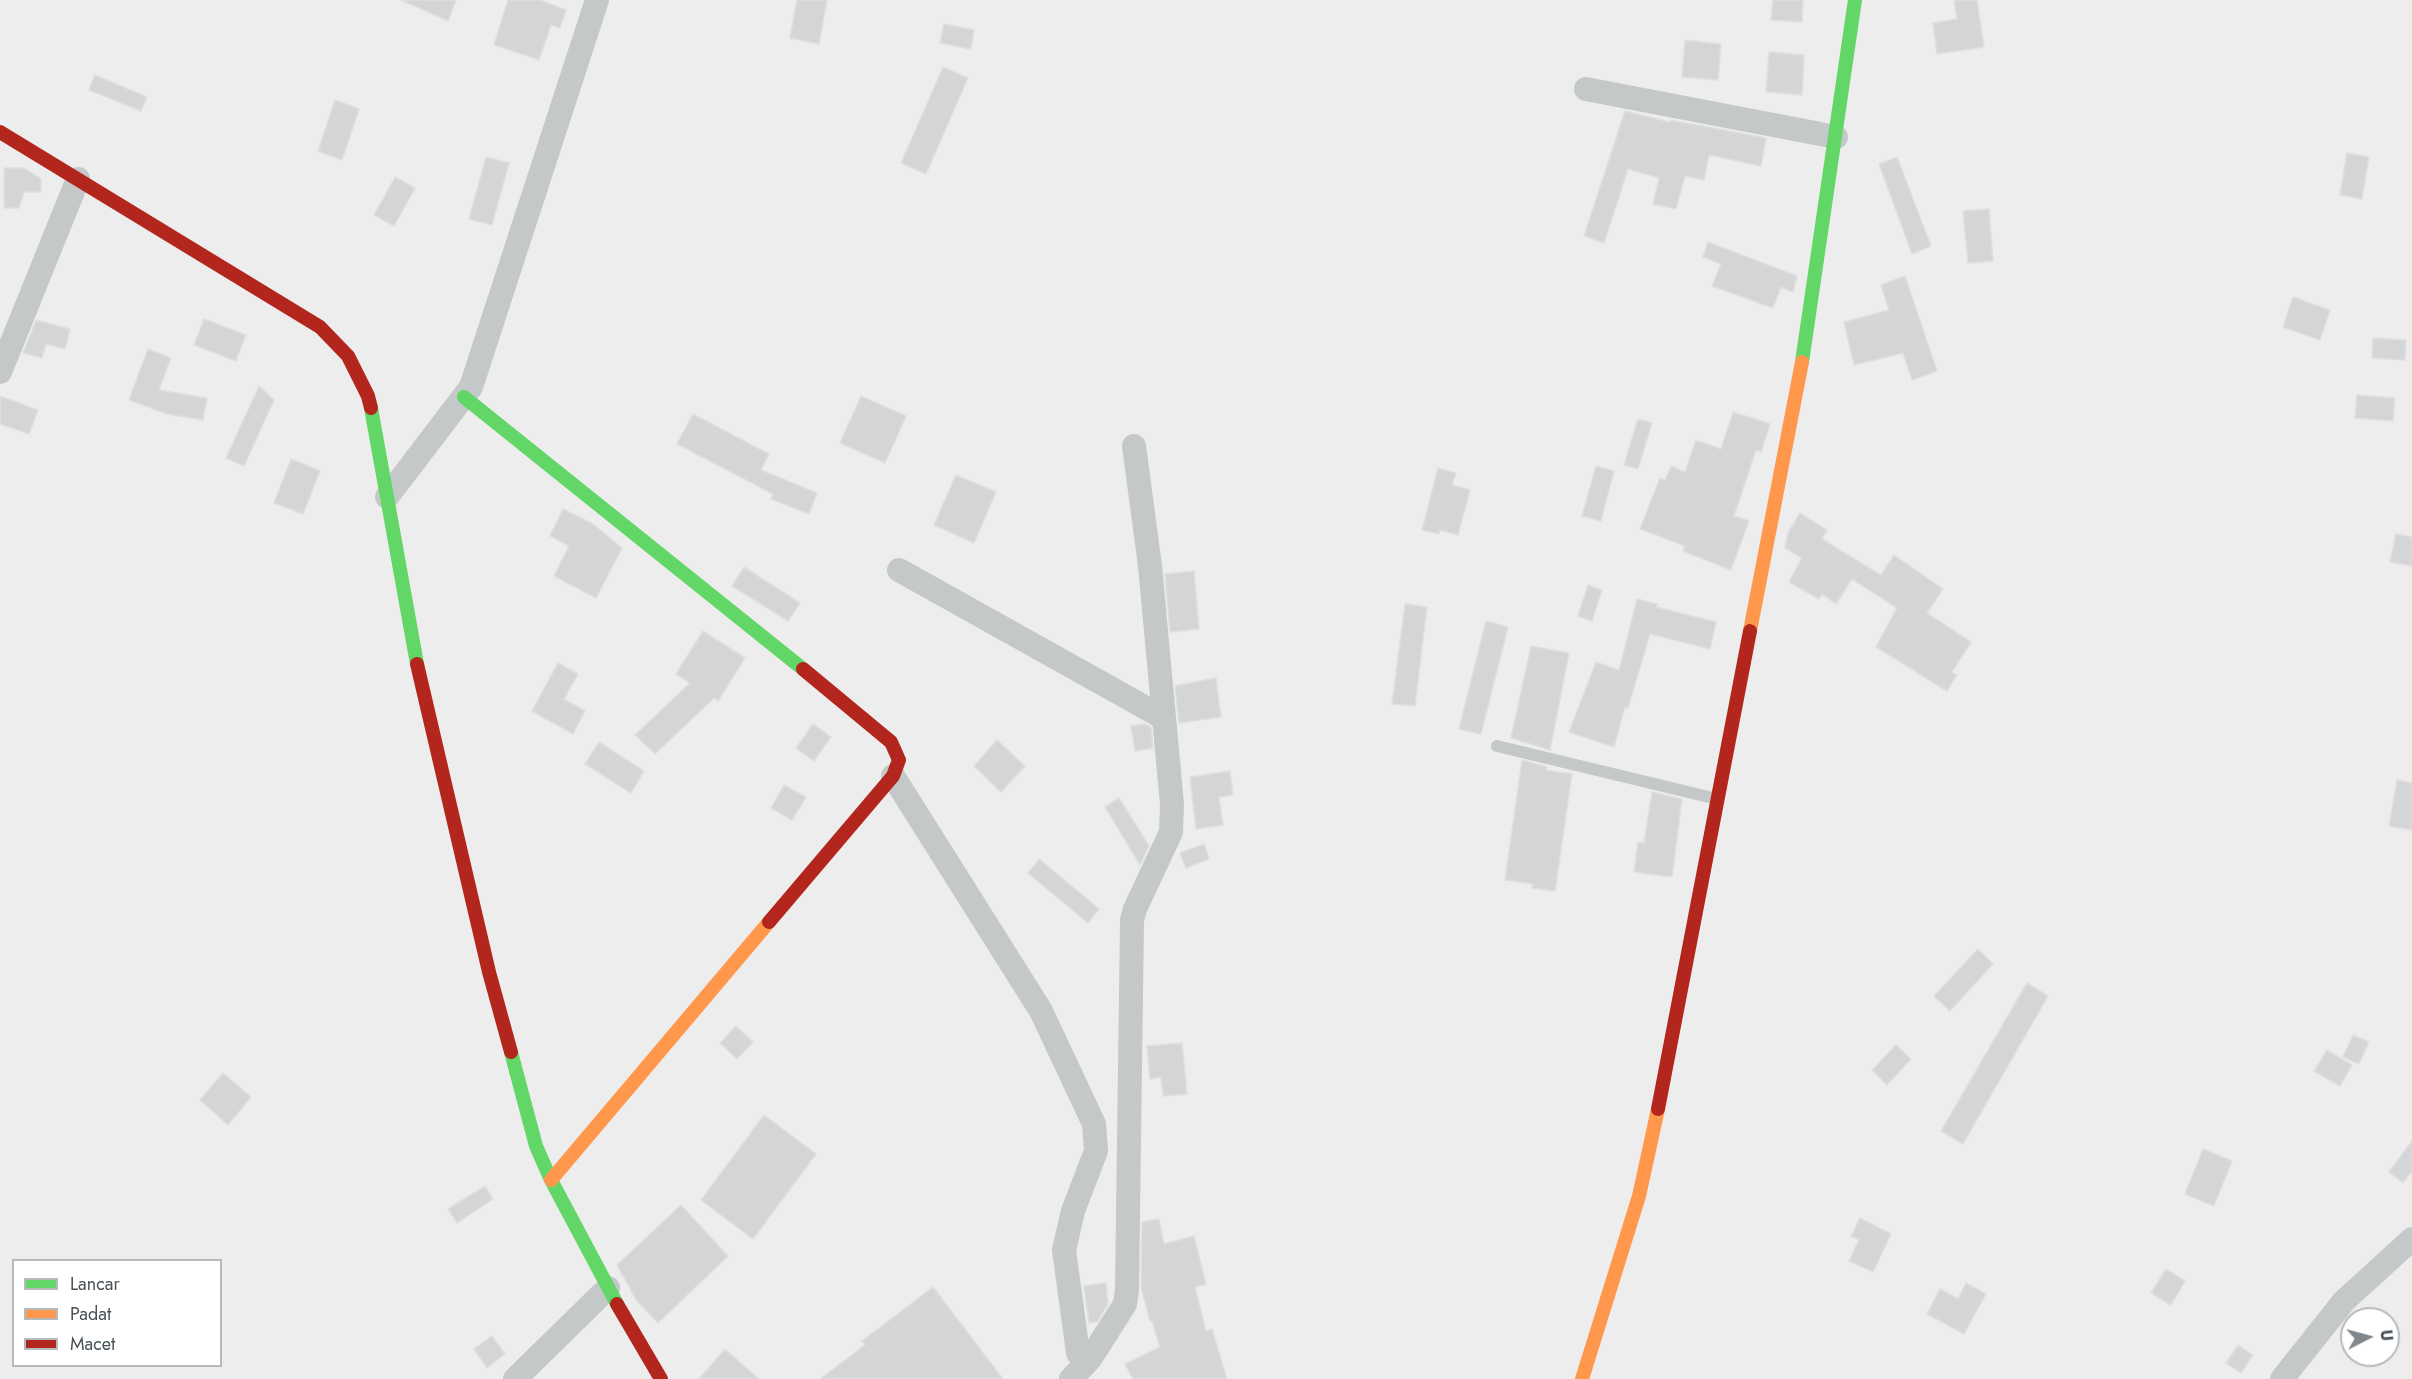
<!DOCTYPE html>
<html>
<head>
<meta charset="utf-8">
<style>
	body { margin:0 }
	#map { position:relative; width:2412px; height:1379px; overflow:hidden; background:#eeeded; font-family:Jost,sans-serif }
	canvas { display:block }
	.legend { position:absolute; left:12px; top:1259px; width:210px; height:108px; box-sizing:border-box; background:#fff; border:2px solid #b5babc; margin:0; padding:8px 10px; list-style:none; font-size:18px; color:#465258 }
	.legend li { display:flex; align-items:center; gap:12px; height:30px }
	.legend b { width:30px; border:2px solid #b5babc }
	.north { position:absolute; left:2340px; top:1307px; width:60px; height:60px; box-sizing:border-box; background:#fff; border:2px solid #b5babc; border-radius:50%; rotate:84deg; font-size:16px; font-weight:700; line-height:24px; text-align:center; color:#465258 }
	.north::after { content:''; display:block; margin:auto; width:21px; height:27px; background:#81888c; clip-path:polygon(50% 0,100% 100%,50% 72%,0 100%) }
</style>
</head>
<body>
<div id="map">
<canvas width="2412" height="1379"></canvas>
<ul class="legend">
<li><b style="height:8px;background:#63d668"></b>Lancar</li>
<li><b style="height:8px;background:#ff974d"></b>Padat</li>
<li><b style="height:8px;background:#b3261e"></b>Macet</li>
</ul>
<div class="north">U</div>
</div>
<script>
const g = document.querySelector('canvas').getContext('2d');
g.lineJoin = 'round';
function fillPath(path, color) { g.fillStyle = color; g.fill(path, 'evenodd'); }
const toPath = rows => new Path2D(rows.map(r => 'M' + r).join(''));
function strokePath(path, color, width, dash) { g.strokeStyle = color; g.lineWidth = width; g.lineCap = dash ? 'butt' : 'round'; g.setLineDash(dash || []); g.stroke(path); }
const building = toPath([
	[401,0,456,0,448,21,401,0],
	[508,0,540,0,566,10,560,28,551,25,539,60,494,45,508,0],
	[797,0,827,0,819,44,790,38,797,0],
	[1773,0,1803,0,1802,22,1771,20,1773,0],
	[1954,0,1977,0,1984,47,1937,54,1933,23,1957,19,1954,0],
	[944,24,974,30,971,49,940,43,944,24],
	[1685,40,1721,44,1718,80,1682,77,1685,40],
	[1769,52,1804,55,1802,95,1766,92,1769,52],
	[943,67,968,78,926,174,901,163,943,67],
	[95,75,147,97,141,111,89,90,95,75],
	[335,100,359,109,342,160,318,151,335,100],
	[1625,111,1669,122,1670,120,1766,138,1761,166,1709,155,1704,180,1685,176,1676,209,1653,204,1659,178,1628,169,1604,243,1584,236,1625,111],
	[2347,153,2369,157,2362,199,2340,195,2347,153],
	[486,157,509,163,492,225,469,219,486,157],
	[1897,157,1931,246,1912,254,1879,164,1897,157],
	[4,168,24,168,41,179,41,192,24,192,19,208,4,208,4,168],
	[395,177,415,188,394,226,374,215,395,177],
	[1989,209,1993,261,1968,263,1963,211,1989,209],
	[1708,242,1797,276,1793,292,1781,287,1773,308,1712,286,1721,264,1703,257,1708,242],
	[1905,276,1937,371,1912,380,1903,353,1854,365,1844,322,1889,310,1881,285,1905,276],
	[2293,297,2330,310,2320,340,2283,327,2293,297],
	[204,319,246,335,236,361,194,345,204,319],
	[36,320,70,329,65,349,46,344,42,358,23,353,36,320],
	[2373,338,2406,340,2405,360,2372,358,2373,338],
	[148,349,171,358,159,390,207,398,203,420,167,414,129,400,148,349],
	[259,386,274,400,244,466,226,458,259,386],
	[2357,395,2395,398,2393,421,2355,418,2357,395],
	[0,396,38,410,29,434,0,424,0,396],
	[861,396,906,416,885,463,840,443,861,396],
	[1733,412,1770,424,1761,452,1756,450,1734,516,1749,521,1731,570,1683,551,1685,546,1640,529,1660,478,1665,480,1671,466,1685,472,1696,440,1721,449,1733,412],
	[693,414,769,454,761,470,817,493,809,514,771,499,773,494,677,444,693,414],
	[1638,419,1652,423,1638,469,1624,465,1638,419],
	[291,459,320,471,303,514,274,503,291,459],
	[1596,466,1614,471,1601,521,1582,516,1596,466],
	[1438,468,1456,473,1452,485,1470,490,1458,535,1440,530,1439,534,1422,530,1438,468],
	[956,475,996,492,974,543,934,525,956,475],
	[563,509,593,524,622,548,596,598,554,576,569,546,550,536,563,509],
	[1800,513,1827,530,1822,539,1881,575,1894,555,1943,589,1927,613,1971,642,1952,672,1957,675,1947,691,1876,647,1897,608,1852,579,1836,604,1822,594,1819,599,1789,582,1802,558,1785,548,1788,533,1800,513],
	[2396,534,2412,537,2412,566,2390,562,2396,534],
	[744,567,800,603,788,621,732,586,744,567],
	[1194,571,1199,629,1170,632,1165,574,1194,571],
	[1588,585,1602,590,1592,621,1578,616,1588,585],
	[1637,599,1657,604,1656,607,1716,622,1710,649,1650,634,1628,708,1625,707,1614,747,1569,732,1596,662,1618,670,1620,667,1637,599],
	[1405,604,1427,607,1415,706,1392,704,1405,604],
	[1486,621,1508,627,1481,734,1459,729,1486,621],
	[703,631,745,658,718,701,714,698,655,754,635,735,690,683,676,674,703,631],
	[1531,646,1569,653,1550,750,1511,738,1531,646],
	[558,663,578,674,564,699,585,711,573,734,532,711,558,663],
	[1216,678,1221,717,1179,723,1175,686,1216,678],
	[813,724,831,737,814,761,796,748,813,724],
	[1145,724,1151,727,1153,748,1135,751,1131,726,1145,724],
	[997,740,1025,766,1001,792,974,766,997,740],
	[599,742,644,771,631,793,585,764,599,742],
	[1522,760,1547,767,1546,770,1572,774,1555,891,1532,888,1533,884,1505,880,1522,760],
	[1230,771,1233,795,1219,797,1223,825,1196,829,1190,777,1230,771],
	[2397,780,2412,783,2412,830,2389,826,2397,780],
	[784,785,806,797,792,820,771,808,784,785],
	[1652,792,1682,799,1672,877,1634,872,1638,842,1644,843,1652,792],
	[1119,798,1149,846,1140,865,1105,807,1119,798],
	[1204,844,1209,859,1186,868,1180,853,1204,844],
	[1039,859,1099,909,1088,923,1028,873,1039,859],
	[1978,949,1993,964,1950,1011,1934,996,1978,949],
	[2027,983,2048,996,1963,1144,1941,1131,2027,983],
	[736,1026,753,1042,737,1059,720,1043,736,1026],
	[2353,1035,2369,1042,2359,1064,2343,1057,2353,1035],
	[1182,1043,1187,1094,1163,1096,1161,1077,1150,1079,1147,1046,1182,1043],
	[1896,1045,1911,1059,1887,1085,1872,1070,1896,1045],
	[2327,1050,2352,1065,2340,1086,2314,1071,2327,1050],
	[223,1073,251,1097,228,1125,200,1100,223,1073],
	[764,1115,816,1154,753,1239,701,1200,764,1115],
	[2412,1141,2412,1171,2403,1183,2389,1172,2412,1141],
	[2203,1149,2232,1161,2214,1206,2185,1194,2203,1149],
	[485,1186,493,1199,457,1223,448,1209,485,1186],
	[681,1205,728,1256,658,1323,637,1301,617,1265,681,1205],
	[1860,1218,1891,1234,1873,1272,1849,1261,1859,1240,1851,1236,1860,1218],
	[1159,1219,1164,1244,1194,1236,1206,1284,1195,1287,1206,1331,1212,1329,1227,1379,1133,1379,1125,1364,1160,1347,1152,1321,1150,1321,1141,1287,1142,1222,1159,1219],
	[2166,1269,2185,1281,2171,1305,2151,1293,2166,1269],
	[1106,1283,1108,1304,1097,1322,1089,1323,1084,1286,1106,1283],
	[1966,1283,1986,1294,1964,1334,1927,1314,1940,1289,1958,1299,1966,1283],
	[933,1287,1003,1379,820,1379,865,1345,862,1341,933,1287],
	[492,1336,505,1354,487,1368,474,1349,492,1336],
	[2238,1345,2253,1355,2241,1373,2226,1363,2238,1345],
	[725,1349,759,1379,699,1379,725,1349]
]);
const lane = toPath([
	[1497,746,1717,799]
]);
const street = toPath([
	[1586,89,1836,137],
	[0,372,78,179],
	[387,497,471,387,597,0],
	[899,570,1164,718],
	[893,776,1041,1011,1094,1124,1096,1151,1073,1211,1064,1250,1078,1353,1090,1359],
	[515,1379,608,1288],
	[1071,1379,1090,1359,1125,1304,1127,1289,1132,920,1135,909,1171,832,1172,804,1150,566,1134,446],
	[2282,1379,2344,1301,2412,1239]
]);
const fast = toPath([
	[1802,362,1855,0],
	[464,397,803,669],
	[371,408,417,664],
	[511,1052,536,1146,551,1180,617,1304]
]);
const slow = toPath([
	[1750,631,1802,362],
	[551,1180,769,922],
	[1582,1379,1639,1196,1658,1109]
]);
const jam = toPath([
	[0,132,320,327,348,356,368,396,371,408],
	[417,664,489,972,511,1052],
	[769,922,893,776,899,760,891,742,803,669],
	[1658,1109,1750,631],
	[617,1304,661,1379]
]);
fillPath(building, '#d4d5d6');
strokePath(building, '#dfdfe0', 1.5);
strokePath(lane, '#c4c8c9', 12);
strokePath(street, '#c4c8c9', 24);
strokePath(fast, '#63d668', 14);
strokePath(slow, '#ff974d', 14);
strokePath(jam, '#b3261e', 14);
</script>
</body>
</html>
